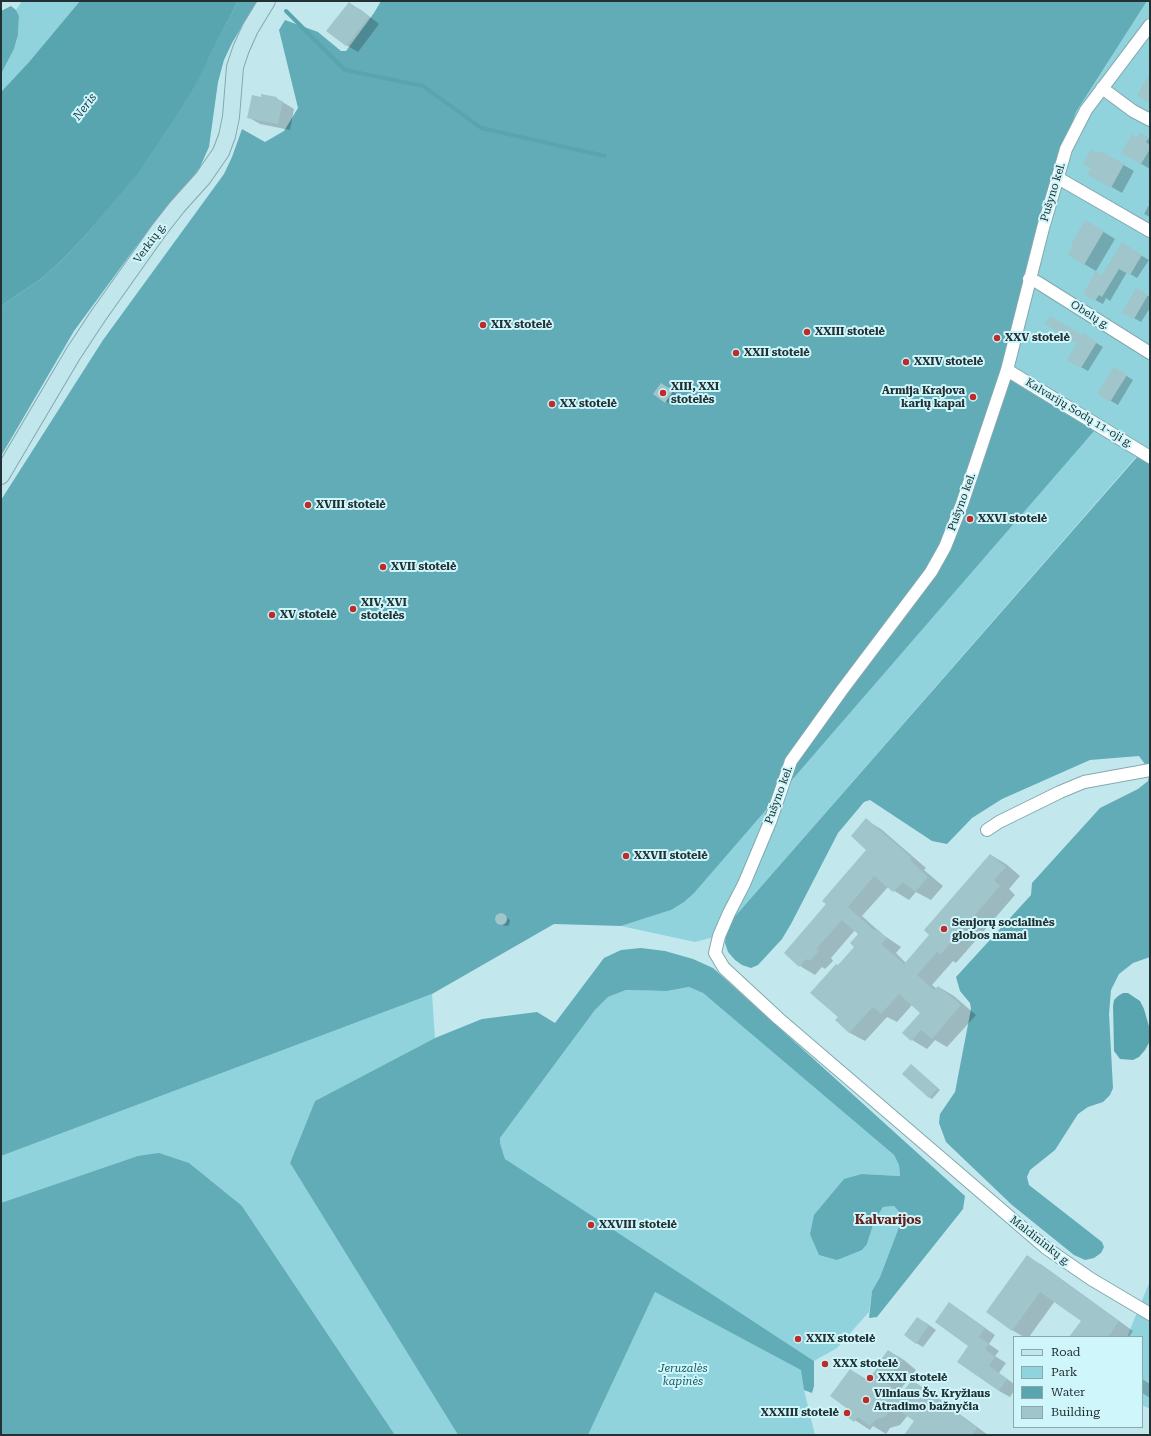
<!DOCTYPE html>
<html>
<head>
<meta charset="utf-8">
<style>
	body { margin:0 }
	#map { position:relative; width:1151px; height:1436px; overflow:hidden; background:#c2e8ee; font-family:"Roboto Serif",serif }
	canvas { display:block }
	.frame { position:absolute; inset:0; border:2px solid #223133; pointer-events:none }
	.legend { position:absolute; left:1013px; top:1336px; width:130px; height:92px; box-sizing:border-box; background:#cff6fb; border:1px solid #8aa7ab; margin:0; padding:5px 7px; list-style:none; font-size:12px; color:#223133 }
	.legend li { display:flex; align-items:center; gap:8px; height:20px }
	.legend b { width:20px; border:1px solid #8aa7ab }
</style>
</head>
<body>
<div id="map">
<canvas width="1151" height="1436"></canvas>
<div class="frame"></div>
<ul class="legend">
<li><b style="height:5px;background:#c1e6eb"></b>Road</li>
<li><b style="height:11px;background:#90d3dc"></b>Park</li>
<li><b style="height:11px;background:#59a5af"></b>Water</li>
<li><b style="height:11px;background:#a0c5ca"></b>Building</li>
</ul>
</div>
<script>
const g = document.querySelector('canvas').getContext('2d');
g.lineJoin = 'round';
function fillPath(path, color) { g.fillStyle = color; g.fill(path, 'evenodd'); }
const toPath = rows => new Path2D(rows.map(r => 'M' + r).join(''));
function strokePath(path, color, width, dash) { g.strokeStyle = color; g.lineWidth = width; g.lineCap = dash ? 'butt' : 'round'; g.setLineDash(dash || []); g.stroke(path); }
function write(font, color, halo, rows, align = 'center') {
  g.font = font + ' "Roboto Serif",serif'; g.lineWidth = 4; g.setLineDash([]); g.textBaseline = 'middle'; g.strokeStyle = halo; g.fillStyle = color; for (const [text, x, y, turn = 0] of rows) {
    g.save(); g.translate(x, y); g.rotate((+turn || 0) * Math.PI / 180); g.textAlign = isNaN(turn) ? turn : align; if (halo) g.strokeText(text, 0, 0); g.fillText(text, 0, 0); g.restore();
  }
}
const green = toPath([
	[22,1,80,1,29,62,1,92,1,74,14,49,18,35,19,17,16,10],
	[1147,1,1150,1,1150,465,1136,457,730,922,726,934,695,942,621,926,671,910,1093,431,1002,375,1047,193,1076,112],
	[689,987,703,993,894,1155,899,1165,900,1176,862,1174,867,1244,874,1222,883,1207,894,1206,900,1213,899,1227,880,1277,872,1291,869,1312,837,1348,814,1361,513,1165,505,1159,500,1143,500,1138,595,1010,608,997,626,990,667,991],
	[432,994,435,1038,315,1101,290,1163,458,1435,395,1435,242,1206,1,1203,1,1156],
	[1150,1281,1150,1409,1142,1405,1142,1337,1127,1337],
	[655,1292,802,1370,804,1390,815,1435,588,1435]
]);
const forest = toPath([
	[238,1,257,1,232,43,224,60,218,82,209,147,200,167,188,185,169,206,135,248,74,331,1,456,1,306,41,279,60,262,87,234,114,201,208,59],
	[381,1,1147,1,1076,112,1047,193,1002,375,1094,431,694,893,684,902,671,910,621,926,554,924,432,994,1,1156,1,500,103,340,224,174,232,157,242,129,265,142,284,131,298,108,279,30,285,20,318,32,341,51,346,51,374,13],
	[11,6,16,10,19,16,18,35,14,49,1,74,1,11],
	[1137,457,1150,465,1150,957,1133,963,1119,974,1111,990,1109,1014,1113,1088,1110,1095,1103,1102,1088,1107,1078,1114,1055,1150,1030,1170,1027,1177,1029,1185,1102,1242,1104,1247,1101,1253,1094,1258,1085,1260,1074,1255,1012,1205,946,1142,939,1123,940,1114,955,1092,971,1009,970,1003,960,991,956,977,1031,895,1032,883,1100,808,1138,789,1148,781,1150,771,1139,756,1090,760,1002,799,972,818,947,844,932,841,870,800,864,802,838,833,791,924,782,939,758,965,751,968,742,965,735,960,728,952,725,943,726,934,730,922],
	[641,948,665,951,693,959,713,968,965,1196,963,1209,877,1317,869,1318,872,1291,880,1277,899,1227,900,1213,894,1206,883,1207,874,1222,867,1244,862,1250,837,1260,819,1255,810,1234,814,1215,844,1179,862,1174,900,1176,899,1165,894,1155,703,993,689,987,667,991,626,990,608,997,595,1010,500,1138,500,1143,505,1159,814,1361,814,1386,812,1393,804,1390,801,1370,655,1292,588,1435,458,1435,290,1163,315,1101,435,1038,482,1019,537,1012,555,1023,604,958,621,950],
	[159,1153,189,1163,242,1206,395,1435,1,1435,1,1203,138,1156]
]);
const water = toPath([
	[80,1,238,1,194,87,176,116,138,173,87,234,60,262,41,279,1,306,1,92,29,62],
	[1123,993,1128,993,1140,1001,1144,1009,1150,1030,1150,1041,1145,1050,1139,1057,1133,1060,1120,1059,1114,1051,1113,1006,1114,1000,1118,996]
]);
const shadow = toPath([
	[349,3,361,10,379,24,358,52,346,45],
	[262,98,276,98,294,109,290,130,260,124,248,117],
	[1140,134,1150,140,1150,169,1123,153,1138,139],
	[1101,152,1134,171,1122,193,1089,174],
	[1150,199,1150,217,1144,214,1150,203,1148,202],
	[1086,221,1115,239,1096,271,1069,255],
	[1122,244,1149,260,1137,278,1127,272,1110,301,1106,298,1103,304,1084,294,1102,276],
	[1136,289,1150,297,1150,308,1141,322,1123,312],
	[1083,335,1103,347,1088,371,1068,360],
	[1114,368,1133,380,1118,405,1099,394],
	[668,389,680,396,673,406,655,394],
	[866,820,881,829,926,868,924,870,943,886,931,900,916,892,909,900,888,887,862,916,882,934,901,947,896,953,906,963,931,935,991,855,1006,864,1020,876,1009,889,1015,895,956,963,953,961,932,985,937,989,939,987,954,996,976,1015,947,1047,935,1040,927,1049,912,1040,921,1013,912,1005,897,1022,887,1017,865,1041,850,1033,836,1020,839,1017,838,966,855,947,859,934,855,930,831,958,833,961,825,969,822,967,815,975,800,966,828,904,868,850],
	[502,914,510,920,509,925,507,926,502,925,497,921,498,916],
	[914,1067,940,1090,932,1099,929,1097],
	[1027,1257,1042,1265,1133,1331,1129,1337,1070,1337,1082,1321,1055,1301,1029,1337,1024,1337,1012,1330,987,1312],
	[950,1304,960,1310,995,1335,989,1344,999,1351,995,1356,1006,1363,999,1373,1014,1384,1014,1391,1010,1397,999,1391,970,1346],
	[925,1322,936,1330,923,1347,916,1343],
	[889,1351,904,1360,916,1370,899,1391,903,1394,912,1381,927,1390,988,1435,911,1435,916,1421,908,1415,900,1425,890,1428,886,1434,873,1426,870,1430,847,1415,850,1410,851,1370,869,1381,882,1363],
	[1142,1379,1150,1384,1150,1398,1142,1393]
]);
const stream = toPath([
	[286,11,345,70,423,86,481,128,605,156]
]);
const building = toPath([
	[349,2,369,17,346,46,326,31],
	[1150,74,1150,104,1137,95],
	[261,94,277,97,276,100,283,101,278,124,247,118,252,95,261,97],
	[1140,133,1149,138,1146,142,1150,145,1150,149,1141,164,1121,153,1132,134,1137,138],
	[1091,149,1099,154,1100,151,1124,164,1111,188,1087,174,1091,168,1083,164],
	[1085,220,1104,231,1084,265,1068,255,1073,245,1071,244],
	[1122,242,1142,255,1130,275,1119,269,1102,297,1099,295,1095,301,1083,294,1096,271,1102,275],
	[1136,288,1148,295,1134,319,1122,312],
	[1050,316,1082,335,1083,333,1097,342,1081,368,1067,360,1077,344,1045,324],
	[1114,367,1127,375,1110,402,1097,394],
	[661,383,673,391,665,403,653,394],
	[866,818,912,858,910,860,928,877,915,892,903,882,893,892,874,876,848,907,875,931,877,929,887,938,881,944,904,964,929,935,924,930,990,854,1006,867,994,880,1000,886,940,955,937,952,917,975,934,990,938,986,961,1005,932,1039,921,1030,911,1041,902,1033,920,1013,899,994,881,1014,873,1007,849,1033,835,1020,838,1017,810,993,836,964,838,965,854,947,850,943,858,934,842,920,816,949,819,951,810,961,806,959,799,967,784,953,826,904,822,901,866,850,851,836],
	'495 919a6 6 0 1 1 12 0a6 6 0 1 1-12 0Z',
	[911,1064,938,1088,929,1098,902,1074],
	[1027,1255,1119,1321,1108,1337,1069,1337,1081,1321,1040,1292,1012,1331,986,1312],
	[949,1302,985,1328,979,1337,989,1344,985,1349,995,1357,989,1366,1007,1379,999,1391,957,1362,968,1346,935,1322],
	[917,1317,929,1325,916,1344,904,1335],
	[888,1350,902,1361,885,1382,901,1394,912,1380,977,1428,972,1435,904,1435,914,1421,893,1406,885,1417,875,1420,870,1426,858,1417,854,1422,845,1415,849,1410,830,1396,850,1369,867,1381,881,1363,879,1362]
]);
const street = toPath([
	[1150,25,1086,110,1066,149,1043,228,1007,370,962,504,945,547,931,572,842,690,791,761,770,822,744,884,729,913,719,936,715,953,724,968,778,1018,1046,1248,1091,1279,1150,1314],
	[1102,88,1133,111,1150,120],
	[1058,178,1150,231],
	[1029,279,1037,282,1150,353],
	[1007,370,1150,457],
	[987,830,999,822,1060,792,1084,782,1150,770]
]);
const secondary = toPath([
	[1,476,73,354,98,316,159,230,177,207,203,178,221,152,227,136,231,117,235,67,241,49,250,29,267,1]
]);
const markers = [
	[483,325,4,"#bc2d2a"],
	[807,332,4,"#bc2d2a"],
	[997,338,4,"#bc2d2a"],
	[736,353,4,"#bc2d2a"],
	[906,362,4,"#bc2d2a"],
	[663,393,4,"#bc2d2a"],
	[973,397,4,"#bc2d2a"],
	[552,404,4,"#bc2d2a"],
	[308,505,4,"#bc2d2a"],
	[970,519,4,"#bc2d2a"],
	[383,567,4,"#bc2d2a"],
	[353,609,4,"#bc2d2a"],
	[272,615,4,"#bc2d2a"],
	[626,856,4,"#bc2d2a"],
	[944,929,4,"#bc2d2a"],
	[591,1225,4,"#bc2d2a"],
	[798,1339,4,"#bc2d2a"],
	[825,1364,4,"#bc2d2a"],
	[870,1378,4,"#bc2d2a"],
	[866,1400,4,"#bc2d2a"],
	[847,1413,4,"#bc2d2a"]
];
const streetNames = [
	["Pušyno kel.",1053,192,-73],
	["Verkių g.",150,243,-54],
	["Obelų g.",1090,315,32],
	["Kalvarijų Sodų 11-oji g.",1079,413,31],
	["Pušyno kel.",962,502,-70],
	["Pušyno kel.",779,795,-70],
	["Maldininkų g.",1040,1241,38]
];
const poiNames = [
	["XIX stotelė",491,325],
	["XXIII stotelė",815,332],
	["XXV stotelė",1005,338],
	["XXII stotelė",744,353],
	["XXIV stotelė",914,362],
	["XIII, XXI",671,387],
	["stotelės",671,400],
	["Armija Krajova",965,391,"right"],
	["karių kapai",965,404,"right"],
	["XX stotelė",560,404],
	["XVIII stotelė",316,505],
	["XXVI stotelė",978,519],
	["XVII stotelė",391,567],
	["XIV, XVI",361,603],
	["stotelės",361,616],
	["XV stotelė",280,615],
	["XXVII stotelė",634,856],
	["Senjorų socialinės",952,923],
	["globos namai",952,936],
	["XXVIII stotelė",599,1225],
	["XXIX stotelė",806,1339],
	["XXX stotelė",833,1364],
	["XXXI stotelė",878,1378],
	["Vilniaus Šv. Kryžiaus",874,1394],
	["Atradimo bažnyčia",874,1407],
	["XXXIII stotelė",839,1413,"right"]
];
const parkNames = [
	["Jeruzalės",683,1369],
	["kapinės",683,1382]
];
const waterNames = [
	["Neris",85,107,-53]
];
const quarterNames = [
	["Kalvarijos",888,1220]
];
fillPath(green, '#90d3dc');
fillPath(forest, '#61acb7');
fillPath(water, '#59a5af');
fillPath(shadow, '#0003');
strokePath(stream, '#59a5af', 4);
fillPath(building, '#a0c5ca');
strokePath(street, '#84a8ae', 14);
strokePath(secondary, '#84a8ae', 18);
strokePath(street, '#fff', 12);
strokePath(secondary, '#c1e6eb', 16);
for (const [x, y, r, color] of markers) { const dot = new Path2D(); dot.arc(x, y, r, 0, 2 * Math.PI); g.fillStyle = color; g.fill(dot); strokePath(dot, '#cff6fb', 1.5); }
write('11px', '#223133', '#cff6fb', streetNames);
write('bold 11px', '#223133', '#cff6fb', poiNames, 'left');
write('italic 11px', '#1a5a62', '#cff6fb', parkNames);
write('italic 12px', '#1d4146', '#cff6fb', waterNames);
write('bold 13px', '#631f1b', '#cff6fb', quarterNames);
</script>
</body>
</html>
